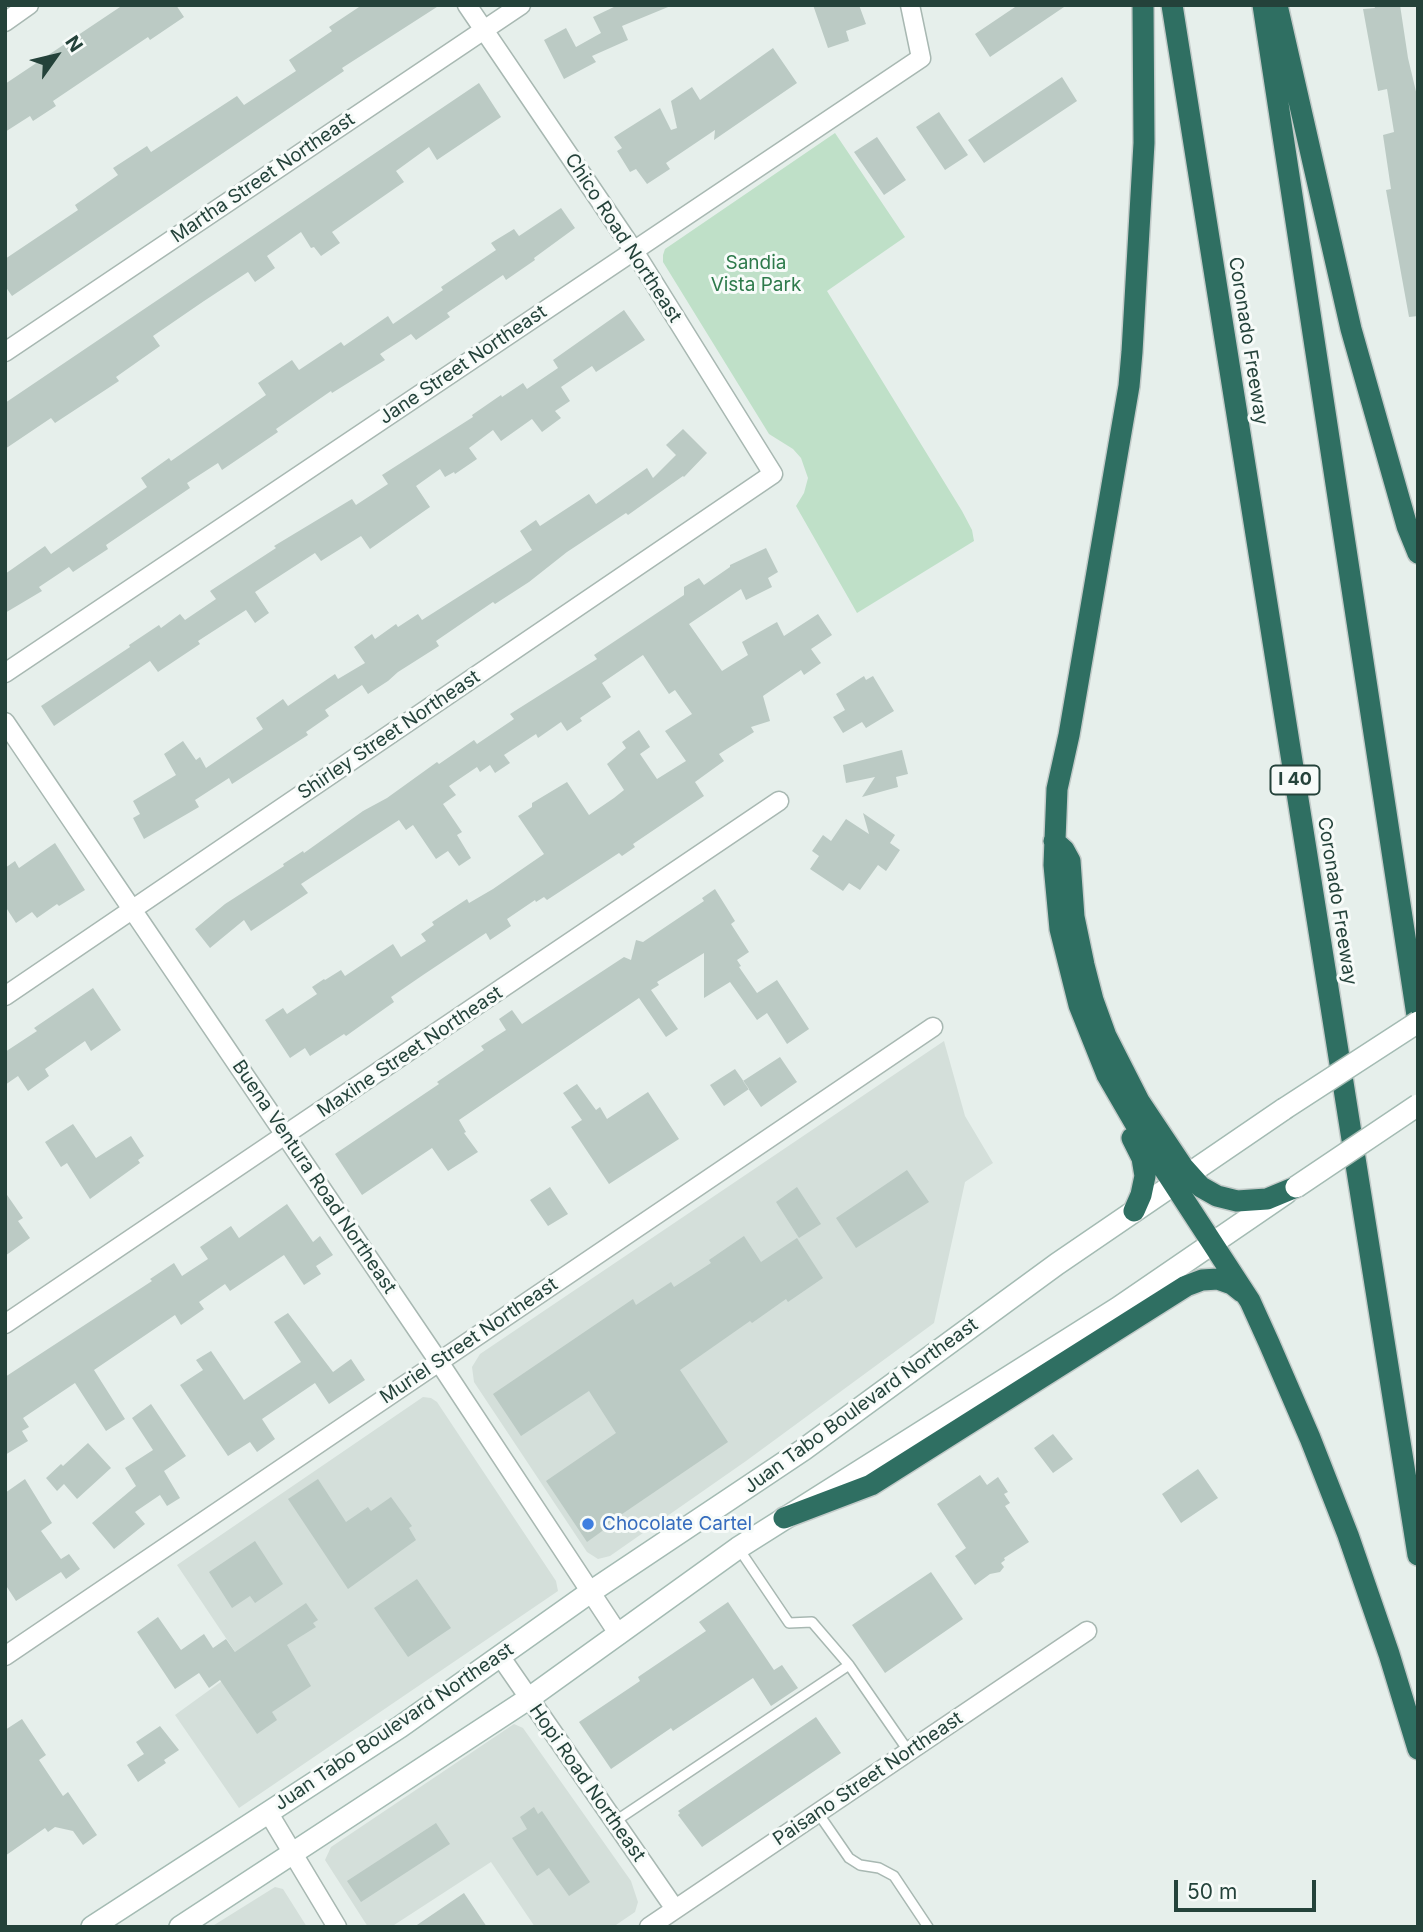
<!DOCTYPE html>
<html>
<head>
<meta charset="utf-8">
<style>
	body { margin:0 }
	#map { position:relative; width:1423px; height:1932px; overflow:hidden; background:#e6efeb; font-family:Inter,sans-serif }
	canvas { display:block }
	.frame { position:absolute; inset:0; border:7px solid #24423a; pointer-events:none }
	.north { position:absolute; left:21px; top:21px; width:70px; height:70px; -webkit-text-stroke:5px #f7fbf9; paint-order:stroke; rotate:56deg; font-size:19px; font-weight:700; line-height:28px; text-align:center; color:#24423a }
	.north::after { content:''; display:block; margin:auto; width:24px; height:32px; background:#24423a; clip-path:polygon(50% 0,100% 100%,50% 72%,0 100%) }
	.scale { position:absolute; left:1174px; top:1880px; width:142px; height:32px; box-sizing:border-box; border:4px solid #24423a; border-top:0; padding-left:9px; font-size:21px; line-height:24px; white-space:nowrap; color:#24423a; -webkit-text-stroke:5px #f7fbf9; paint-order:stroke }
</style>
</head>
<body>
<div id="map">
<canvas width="1423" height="1932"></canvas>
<div class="frame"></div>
<div class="north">N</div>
<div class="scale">50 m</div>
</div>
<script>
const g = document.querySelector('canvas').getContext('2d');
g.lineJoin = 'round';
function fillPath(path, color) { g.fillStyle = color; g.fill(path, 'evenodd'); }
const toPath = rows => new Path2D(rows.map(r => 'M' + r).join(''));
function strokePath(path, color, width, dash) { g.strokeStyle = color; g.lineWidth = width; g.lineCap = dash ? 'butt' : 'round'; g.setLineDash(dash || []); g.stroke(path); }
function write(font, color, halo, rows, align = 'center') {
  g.font = font + ' Inter,sans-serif'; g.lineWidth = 6; g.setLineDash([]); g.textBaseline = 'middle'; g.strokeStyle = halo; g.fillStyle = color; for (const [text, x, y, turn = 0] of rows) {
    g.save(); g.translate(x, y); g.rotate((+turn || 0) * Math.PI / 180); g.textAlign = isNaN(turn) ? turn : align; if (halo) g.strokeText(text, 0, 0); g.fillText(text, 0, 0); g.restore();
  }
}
const built = toPath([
	[944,1041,965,1116,993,1163,965,1182,934,1323,746,1461,610,1556,598,1559,587,1552,474,1382,472,1367,480,1354],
	[423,1397,431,1398,437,1402,556,1581,558,1591,239,1808,175,1715,244,1665,177,1565],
	[514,1724,523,1728,631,1881,638,1902,635,1912,613,1927,535,1927,491,1862,391,1927,368,1927,325,1860,331,1847],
	[275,1887,283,1889,307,1927,211,1927]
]);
const green = toPath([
	[835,133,905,237,827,291,962,511,972,530,974,541,857,613,796,506,804,493,808,478,801,458,793,449,769,434,663,262,663,255,665,249]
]);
const building = toPath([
	[123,5,176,5,184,17,150,40,148,37,53,101,56,106,33,121,30,116,5,132,5,84],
	[362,5,440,5,342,68,344,71,12,296,5,286,5,259,78,210,75,205,118,175,113,168,147,146,151,152,237,96,244,105,296,71,289,60,332,31,329,27],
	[618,5,673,5,622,26,628,40,592,56,596,62,564,79,544,40,566,28,576,47,601,33,593,17],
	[813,5,859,5,866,24,846,31,849,41,828,48],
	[1018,5,1067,5,990,57,975,34],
	[1374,5,1400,5,1408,58,1418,100,1418,316,1409,317,1386,190,1391,189,1383,135,1394,132,1387,89,1378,91,1363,9,1375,8],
	[773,48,797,83,714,140,715,130,666,163,670,169,647,184,636,169,630,172,617,151,622,148,614,137,660,108,671,130,677,128,671,101,692,87,700,100],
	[1062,77,1077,101,984,163,968,140],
	[479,83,501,117,437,160,429,147,396,171,404,182,332,232,340,243,321,256,314,247,311,248,301,232,267,256,275,268,255,282,248,272,204,301,153,336,160,346,116,377,119,381,55,423,51,418,5,449,5,403],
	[939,112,968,155,945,170,916,127],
	[877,137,906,180,884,195,854,152],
	[561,208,575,228,534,258,535,260,506,280,503,275,447,313,450,317,416,340,411,334,380,354,385,360,332,393,331,391,276,429,278,432,222,470,218,463,187,483,190,488,106,545,108,549,73,572,69,567,39,587,42,591,5,613,5,574,45,546,51,554,147,487,141,478,169,458,171,461,266,395,258,383,292,360,299,370,341,342,344,346,388,316,393,324,443,290,441,287,496,250,491,243,514,229,519,236],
	[624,310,645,340,596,372,592,366,561,387,570,401,555,411,561,418,542,432,532,419,501,441,493,430,469,448,477,459,455,474,454,472,445,477,440,469,416,486,430,507,370,549,361,536,321,561,315,553,255,592,269,613,255,623,246,610,198,641,200,644,158,672,150,661,54,726,41,706,130,647,129,645,159,625,161,628,180,614,185,620,216,599,210,591,276,548,274,546,352,499,356,505,388,484,382,475,473,417,472,415,501,395,502,397,523,383,527,389,558,368,553,360],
	[683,429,707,453,684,477,683,476,628,515,626,513,567,552,529,582,495,604,493,602,436,641,439,646,398,672,388,681,368,694,362,685,325,710,329,716,306,732,308,735,232,784,229,778,195,800,199,807,144,839,133,818,140,814,133,801,176,775,164,754,183,741,196,760,200,757,206,768,263,729,256,718,283,699,288,706,335,674,338,679,365,663,354,647,372,634,375,639,396,624,398,627,418,614,422,620,532,550,520,531,536,520,540,526,589,494,596,504,647,468,653,478,676,455,666,445],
	[766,548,778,572,768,578,772,587,746,600,741,589,689,624,722,671,748,655,742,642,777,622,784,636,818,614,832,635,811,649,821,663,804,675,801,670,763,696,770,721,751,727,754,732,719,754,724,761,695,782,704,796,633,844,635,847,622,856,619,853,547,900,544,897,536,902,535,900,507,919,511,926,490,940,486,933,423,975,391,997,394,1002,346,1036,344,1034,310,1056,305,1048,290,1058,265,1020,283,1008,287,1014,317,994,312,987,324,979,325,980,341,970,345,976,393,944,401,957,426,941,421,934,434,925,432,922,467,899,469,903,493,889,544,854,518,816,532,807,532,803,567,782,589,815,614,798,624,790,607,764,626,748,622,742,639,730,650,747,640,754,657,779,686,761,665,731,692,714,675,690,669,694,643,655,602,683,611,697,580,718,582,721,567,731,561,722,538,738,536,734,504,755,510,763,495,773,490,765,480,772,477,767,449,786,456,795,443,804,462,832,457,835,471,858,459,866,448,851,436,859,413,825,406,830,399,820,301,884,308,893,251,931,244,920,210,948,195,929,225,904,284,866,283,864,303,851,304,853,363,811,387,798,437,762,439,764,474,740,477,744,514,719,510,714,597,659,594,655,684,595,684,587,699,578,704,585,730,567,730,565],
	[864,676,866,680,873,676,894,711,866,728,862,722,843,733,833,717,845,710,836,694],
	[902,750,908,774,896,777,898,787,862,797,875,777,846,783,843,765],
	[863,813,895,835,890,843,900,850,886,871,878,865,860,890,849,883,843,891,810,869,819,856,812,851,823,835,831,841,846,819,869,834],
	[55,843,85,890,59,906,57,904,37,918,32,912,16,923,5,906,5,868,15,861,19,868],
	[715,889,735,921,731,924,749,952,737,960,741,966,739,967,757,993,777,980,809,1029,787,1044,767,1013,757,1020,730,982,704,998,704,953,657,982,659,985,651,990,678,1029,666,1037,639,998,459,1120,466,1132,464,1133,478,1152,448,1171,432,1148,362,1195,335,1154,439,1084,437,1082,484,1050,481,1046,506,1030,499,1019,512,1010,522,1024,624,957,631,960,636,940,643,942,704,901,702,898],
	[93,988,121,1030,91,1051,85,1041,45,1069,49,1076,28,1091,18,1076,5,1085,5,1052,37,1031,34,1028],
	[780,1057,797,1082,761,1107,743,1081],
	[735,1069,749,1089,724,1106,710,1085],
	[577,1084,596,1110,600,1107,607,1119,648,1092,679,1139,609,1184,571,1127,582,1120,563,1093],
	[73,1124,96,1158,131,1136,144,1156,138,1160,140,1163,90,1199,67,1163,61,1167,45,1142],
	[907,1170,929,1202,856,1248,836,1218],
	[550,1187,568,1214,548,1226,530,1200],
	[797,1187,821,1224,799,1238,776,1202],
	[5,1192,23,1218,18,1221,30,1238,5,1256],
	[287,1204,313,1242,320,1236,333,1255,316,1266,321,1274,304,1285,284,1255,230,1291,225,1284,199,1302,204,1309,181,1325,175,1315,94,1370,125,1419,106,1431,75,1383,23,1418,29,1427,22,1431,28,1441,5,1455,5,1377,152,1281,150,1279,174,1263,182,1276,208,1259,200,1247,231,1226,239,1238],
	[744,1236,761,1262,797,1238,823,1278,788,1302,786,1299,752,1323,750,1321,680,1370,728,1442,603,1527,605,1529,587,1542,546,1481,616,1433,589,1391,521,1436,493,1394,633,1299,636,1305,671,1282,674,1287,711,1263,709,1260],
	[288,1313,333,1372,351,1359,365,1380,329,1404,315,1383,262,1419,275,1439,257,1452,250,1442,228,1456,180,1385,203,1370,196,1360,211,1351,244,1400,301,1362,274,1322],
	[151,1404,186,1456,164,1471,180,1498,167,1506,160,1495,135,1512,145,1524,114,1549,92,1523,136,1486,125,1468,153,1450,132,1418],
	[1053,1434,1073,1459,1053,1473,1034,1448],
	[88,1443,111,1468,77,1499,64,1484,57,1491,46,1478,61,1464,63,1466],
	[1198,1469,1218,1498,1181,1523,1162,1494],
	[980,1475,987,1485,998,1477,1008,1492,1004,1494,1010,1503,1005,1506,1029,1542,1004,1558,1005,1560,1001,1563,1004,1567,1000,1572,990,1574,975,1585,955,1556,966,1548,937,1504],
	[25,1479,52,1523,41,1531,61,1559,69,1554,80,1569,66,1579,61,1572,16,1601,5,1584,5,1493],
	[318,1479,346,1522,368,1507,371,1511,391,1497,412,1526,409,1528,416,1540,348,1589,288,1499],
	[255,1541,283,1584,255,1603,250,1596,232,1608,209,1572],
	[931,1572,963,1619,885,1673,852,1625],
	[417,1579,451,1628,408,1657,374,1608],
	[728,1602,774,1670,782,1665,798,1688,771,1706,753,1678,673,1731,671,1728,611,1769,579,1722,640,1681,638,1677,706,1631,699,1622],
	[306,1603,318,1620,313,1623,316,1627,287,1645,311,1686,272,1712,277,1720,257,1734,220,1680,209,1688,199,1673,175,1689,137,1632,158,1617,181,1650,204,1634,213,1648,226,1639,235,1652],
	[816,1717,841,1753,702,1847,678,1815,680,1813,678,1811],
	[22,1719,46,1755,39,1760,63,1796,68,1792,97,1835,83,1845,73,1831,55,1827,48,1832,45,1828,5,1856,5,1730],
	[160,1726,179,1750,164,1760,166,1763,138,1782,127,1765,144,1754,136,1742],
	[534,1807,538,1814,542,1811,590,1882,569,1896,549,1868,537,1876,512,1838,527,1829,520,1817],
	[436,1823,450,1844,361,1902,347,1881],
	[464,1893,487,1927,414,1927]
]);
const lane = toPath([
	[739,1549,789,1623,812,1622,849,1665],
	[818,1813,849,1858,860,1865,879,1868,894,1876,928,1927],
	[614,1822,849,1665,909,1752]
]);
const street = toPath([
	[5,22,29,5],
	[5,352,521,5],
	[5,673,921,58,910,5],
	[5,722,439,1362,619,1635],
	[5,996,773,474,634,251,467,5],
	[5,1324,779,801],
	[5,1656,933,1027],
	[500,1656,675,1909],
	[268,1812,337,1927],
	[649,1927,1087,1631]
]);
const secondary = toPath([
	[92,1927,400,1727,589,1593,803,1450,1057,1264,1284,1109],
	[180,1927,528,1699,738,1548,1118,1308,1286,1193]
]);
const highway = toPath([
	[1143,5,1144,143,1132,352,1129,386,1069,735,1057,789,1054,865,1060,929,1079,1005,1107,1075,1140,1132,1250,1301,1269,1343,1310,1438,1348,1535,1389,1654,1418,1749],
	[1172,5,1418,1555],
	[1263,5,1418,1022],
	[1277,5,1351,329,1407,526,1418,553],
	[1054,841,1064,850,1070,861,1074,917,1084,965,1093,1000,1106,1036,1139,1101,1183,1167,1201,1187,1217,1196,1237,1201,1267,1199,1296,1187],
	[1132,1138,1142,1158,1145,1176,1141,1195,1134,1211],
	[784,1518,871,1485,1186,1286,1202,1280,1218,1279,1232,1284,1242,1292]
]);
const secondaryBridge = toPath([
	[1284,1109,1418,1022],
	[1296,1187,1418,1105]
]);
const markers = [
	[588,1524,7,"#3f7fe0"]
];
const shields = [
	[1295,780,49]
];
const shieldNames = [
	["I 40",1295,780]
];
const streetNames = [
	["Martha Street Northeast",263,178,-34],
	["Chico Road Northeast",623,238,57],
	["Coronado Freeway",1248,341,81],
	["Jane Street Northeast",463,365,-34],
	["Shirley Street Northeast",389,735,-34],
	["Coronado Freeway",1337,901,81],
	["Maxine Street Northeast",410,1052,-34],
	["Buena Ventura Road Northeast",314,1177,56],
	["Muriel Street Northeast",469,1341,-34],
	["Juan Tabo Boulevard Northeast",861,1406,-36],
	["Juan Tabo Boulevard Northeast",394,1727,-34],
	["Paisano Street Northeast",868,1779,-34],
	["Hopi Road Northeast",587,1783,55]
];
const parkNames = [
	["Sandia",756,263],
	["Vista Park",756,285]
];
const shopNames = [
	["Chocolate Cartel",602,1524]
];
fillPath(built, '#d4dfda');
fillPath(green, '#bfe0c8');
fillPath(building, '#bbcac4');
strokePath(lane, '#a8b8b2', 12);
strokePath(street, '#a8b8b2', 21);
strokePath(secondary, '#a4bbb3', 24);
strokePath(highway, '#c2cac8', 24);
strokePath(lane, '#fff', 9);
strokePath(street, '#fff', 18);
strokePath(secondary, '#fff', 21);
strokePath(highway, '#2f6f62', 21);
strokePath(secondaryBridge, '#a4bbb3', 24, []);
strokePath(secondaryBridge, '#fff', 21);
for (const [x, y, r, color] of markers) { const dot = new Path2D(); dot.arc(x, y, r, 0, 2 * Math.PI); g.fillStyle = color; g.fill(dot); strokePath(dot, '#f7fbf9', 2.5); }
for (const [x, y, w] of shields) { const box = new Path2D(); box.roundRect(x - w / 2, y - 14.5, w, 29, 5); g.fillStyle = '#f7fbf9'; g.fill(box); strokePath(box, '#24423a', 2); }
write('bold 18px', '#24423a', null, shieldNames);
write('19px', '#24423a', '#f7fbf9', streetNames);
write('19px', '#2d7a4b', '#f7fbf9', parkNames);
write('19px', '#366cbe', '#f7fbf9', shopNames, 'left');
</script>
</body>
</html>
